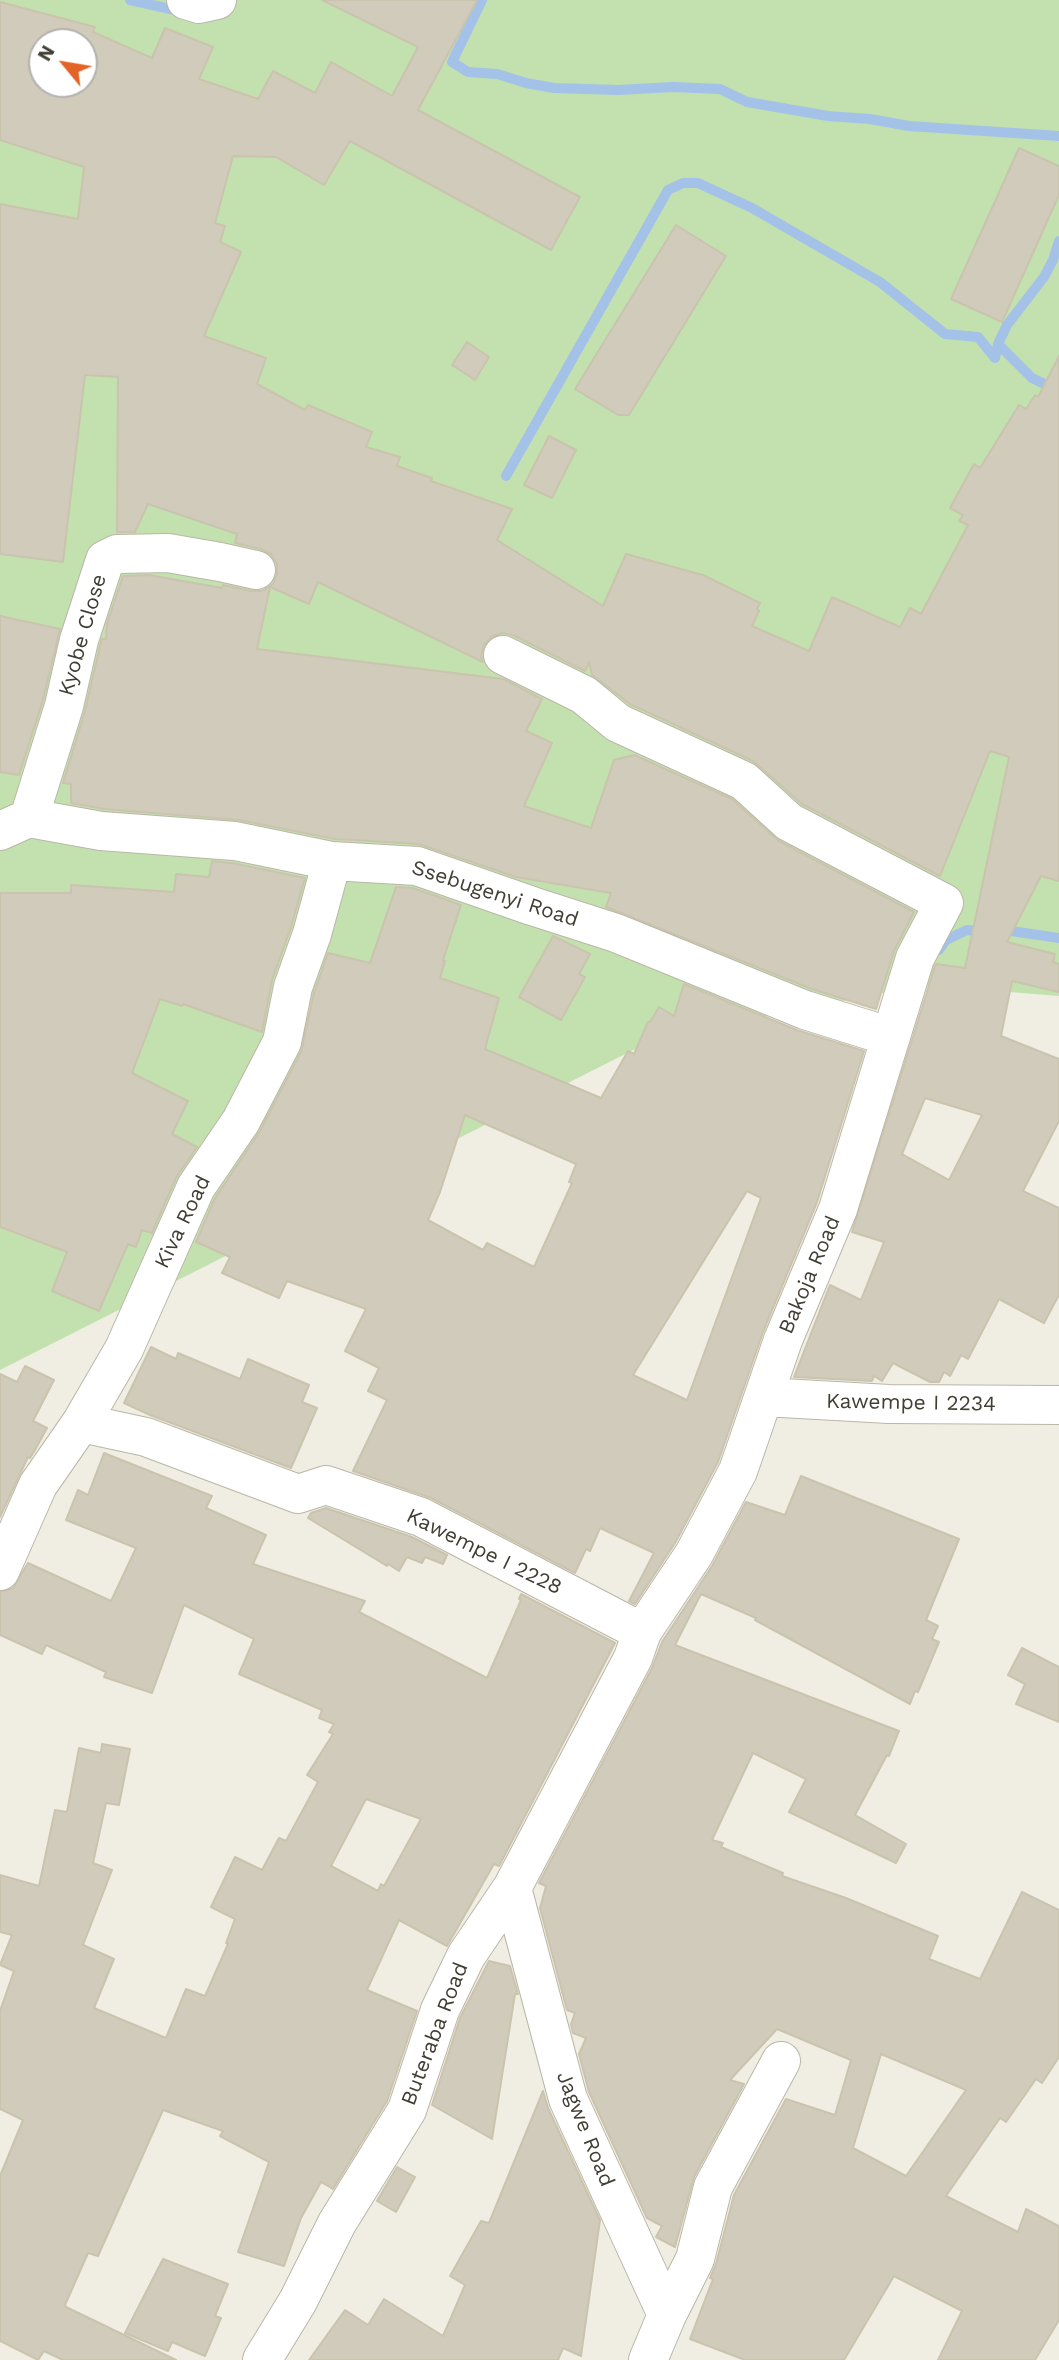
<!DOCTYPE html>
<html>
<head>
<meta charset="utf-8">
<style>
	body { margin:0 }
	#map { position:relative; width:1059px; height:2360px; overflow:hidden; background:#f0eee3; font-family:"Work Sans",sans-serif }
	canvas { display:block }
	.north { position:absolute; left:28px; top:28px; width:70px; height:70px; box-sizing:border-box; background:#fff; border:2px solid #b3b2ae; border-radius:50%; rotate:300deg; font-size:19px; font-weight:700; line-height:28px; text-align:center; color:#413e34 }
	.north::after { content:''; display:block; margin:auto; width:24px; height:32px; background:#e46326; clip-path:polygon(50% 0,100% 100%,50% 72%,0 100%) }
</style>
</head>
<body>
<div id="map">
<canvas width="1059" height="2360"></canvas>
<div class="north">N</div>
</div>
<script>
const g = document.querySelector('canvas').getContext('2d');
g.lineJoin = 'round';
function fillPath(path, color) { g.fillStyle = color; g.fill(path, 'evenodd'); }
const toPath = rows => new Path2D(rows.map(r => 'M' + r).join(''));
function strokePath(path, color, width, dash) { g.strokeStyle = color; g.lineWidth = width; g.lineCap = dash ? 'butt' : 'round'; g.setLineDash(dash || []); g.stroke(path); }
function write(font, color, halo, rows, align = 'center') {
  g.font = font + ' "Work Sans",sans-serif'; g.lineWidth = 6; g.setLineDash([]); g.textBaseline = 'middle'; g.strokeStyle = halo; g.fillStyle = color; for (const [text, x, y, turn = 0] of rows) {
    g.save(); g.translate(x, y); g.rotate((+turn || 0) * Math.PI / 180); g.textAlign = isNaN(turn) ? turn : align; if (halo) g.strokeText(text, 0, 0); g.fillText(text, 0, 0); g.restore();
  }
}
const green = toPath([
	[0,0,1059,0,1059,996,922,985,655,1039,0,1370],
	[42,42,84,42,84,84,42,84]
]);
const stream = toPath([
	[130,0,184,12],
	[482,0,452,62,468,72,497,74,526,83,554,88,618,90,673,87,720,89,747,102,828,116,870,119,909,126,1059,136],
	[998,344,1007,325,1044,277,1053,260,1059,241],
	[506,476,668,190,683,183,698,183,752,208,880,282,945,334,978,337,995,358,998,344,1032,378,1059,391],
	[1001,932,1011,931,1059,938],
	[939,950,946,940,967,930,985,932]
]);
const building = toPath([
	[322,0,477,0,418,110,580,197,551,250,350,141,324,185,276,157,233,156,215,223,225,226,220,242,241,252,204,336,266,358,257,384,305,410,308,405,372,432,366,447,400,457,397,466,432,478,431,481,512,509,497,540,603,606,626,554,703,575,760,603,757,609,759,611,752,626,809,651,832,597,900,627,910,608,921,614,968,525,959,521,963,515,950,508,974,464,980,468,1019,405,1026,409,1035,395,1038,397,1059,356,1059,881,1041,876,1007,942,1055,954,1053,962,1059,964,1059,992,1012,981,1001,1036,1059,1059,1059,1121,1023,1191,1059,1208,1059,1295,1044,1323,999,1299,968,1359,961,1355,950,1376,944,1372,939,1382,930,1382,893,1363,882,1381,874,1376,872,1381,794,1377,830,1285,861,1300,884,1242,852,1232,935,966,937,964,965,968,1009,757,990,751,940,876,802,804,753,761,630,704,592,675,589,662,585,671,513,635,502,633,491,637,484,645,481,656,483,662,318,582,309,604,270,587,257,649,503,679,542,699,526,731,552,743,524,806,591,828,614,760,634,755,732,799,779,841,914,912,894,951,876,1009,812,989,606,907,611,893,516,877,419,844,335,839,239,820,104,809,71,803,71,784,63,783,85,711,100,646,102,639,106,639,107,624,123,576,149,575,222,588,223,585,251,591,262,591,273,584,277,574,277,564,271,554,261,549,235,543,237,534,148,504,135,532,117,532,118,377,85,375,63,562,0,554,0,204,78,219,84,167,0,140,0,2,95,27,93,32,152,58,165,28,213,47,199,79,258,99,273,71,315,93,331,62,392,96,418,47,322,0],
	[42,42,84,42,84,84,42,84,42,42],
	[925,1098,982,1115,949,1180,902,1154,925,1098],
	[1019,148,1059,166,1059,195,1002,322,951,299,1019,148],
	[676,225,726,256,629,415,618,415,575,389,676,225],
	[467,342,489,357,475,380,452,365,467,342],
	[549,436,576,450,552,498,524,485,549,436],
	[0,616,60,629,43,700,19,775,0,772,0,616],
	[212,861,232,863,305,878,291,927,272,980,262,1032,183,1004,182,1006,160,999,132,1073,188,1101,172,1134,197,1147,176,1178,152,1233,142,1230,136,1247,128,1244,99,1311,52,1291,67,1252,0,1227,0,893,71,893,71,885,174,892,176,874,209,877,212,861],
	[396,887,413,888,461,905,443,960,445,961,440,978,499,998,485,1049,601,1098,628,1051,634,1054,648,1022,650,1022,659,1007,674,1016,684,984,797,1030,864,1051,817,1202,763,1332,718,1462,675,1543,635,1604,629,1601,654,1553,600,1528,590,1551,586,1549,575,1573,431,1498,353,1471,387,1400,368,1391,379,1368,345,1351,366,1309,287,1281,279,1298,222,1273,230,1257,196,1242,215,1198,260,1131,301,1052,314,993,328,953,370,963,396,887],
	[465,1115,576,1164,569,1182,572,1183,534,1267,487,1243,483,1250,428,1220,440,1192,465,1115],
	[747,1191,761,1198,687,1400,633,1375,747,1191],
	[553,936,590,954,579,974,585,977,561,1020,519,997,553,936],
	[151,1347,176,1359,178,1353,240,1379,248,1359,309,1385,302,1402,317,1408,291,1468,150,1415,124,1403,151,1347],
	[25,1366,54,1380,33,1421,47,1428,35,1450,30,1458,28,1457,0,1517,0,1374,17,1382,25,1366],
	[104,1453,212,1496,206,1508,266,1535,253,1564,365,1601,359,1612,487,1678,521,1600,519,1599,521,1594,615,1643,499,1866,494,1864,447,1946,399,1920,367,1990,417,2011,387,2101,333,2189,321,2182,301,2218,284,2266,238,2252,269,2162,220,2136,223,2131,163,2110,98,2256,88,2253,65,2305,66,2307,176,2360,63,2360,44,2351,38,2360,0,2341,0,2176,23,2120,0,2109,0,2011,14,1971,0,1965,12,1935,0,1932,0,1875,39,1886,55,1810,67,1812,79,1748,101,1753,102,1744,130,1749,119,1805,106,1803,93,1863,112,1870,83,1945,114,1959,94,2008,166,2038,186,1989,205,1996,228,1944,226,1943,235,1919,211,1907,235,1857,262,1870,279,1838,286,1841,318,1782,307,1775,333,1734,329,1732,334,1724,319,1718,322,1710,239,1674,254,1639,184,1605,152,1693,104,1677,106,1672,46,1645,42,1654,0,1635,0,1592,13,1588,28,1563,111,1601,136,1548,66,1520,78,1490,88,1495,104,1453],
	[366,1799,421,1819,384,1886,381,1884,378,1891,331,1866,366,1799],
	[801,1476,959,1539,926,1620,938,1626,932,1639,939,1642,918,1692,915,1691,910,1704,755,1620,756,1618,701,1594,675,1645,899,1731,889,1756,887,1755,855,1815,906,1844,896,1863,789,1812,806,1779,753,1753,712,1840,723,1843,721,1847,783,1873,782,1876,846,1898,938,1936,929,1959,980,1979,1022,1892,1059,1910,1059,2057,1042,2083,1036,2079,1006,2122,1000,2118,946,2196,1018,2232,1026,2209,1059,2226,1059,2320,1035,2360,938,2360,962,2311,894,2276,844,2360,745,2360,690,2339,713,2279,710,2278,716,2264,734,2195,786,2099,835,2115,851,2060,777,2029,730,2080,744,2084,694,2177,675,2247,656,2237,662,2226,647,2218,589,2092,579,2054,586,2038,573,2033,571,2024,575,2013,567,2010,540,1908,546,1886,539,1883,652,1668,662,1642,712,1566,746,1502,785,1515,801,1476],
	[881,2054,966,2090,906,2176,853,2148,881,2054],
	[326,1508,412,1537,447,1555,443,1564,425,1557,422,1563,407,1557,399,1571,388,1564,387,1566,308,1518,311,1513,326,1508],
	[1022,1648,1059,1667,1059,1722,1016,1704,1025,1684,1008,1675,1022,1648],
	[489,1961,510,1966,518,1994,515,1994,492,2139,432,2105,460,2018,489,1961],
	[543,2091,548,2108,600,2220,581,2356,563,2348,558,2360,309,2360,345,2310,368,2325,384,2299,443,2336,465,2285,450,2276,481,2221,489,2223,543,2091],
	[397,2167,415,2177,396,2212,377,2201,397,2167],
	[163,2259,228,2284,215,2316,221,2318,205,2356,172,2342,168,2351,125,2333,163,2259]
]);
const minor = toPath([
	[186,0,199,4,217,0],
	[29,818,64,706,79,640,105,560,117,554,168,553,220,562,256,570],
	[0,831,29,818,101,831,235,841,332,861,417,866,532,906,616,933,805,1010,891,1037],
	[764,1397,889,1404,1059,1405],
	[81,1423,146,1437,298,1494,326,1485,421,1517,642,1632],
	[0,1571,38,1485,81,1423,124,1349,196,1187,241,1121,282,1042,293,987,312,934,332,861],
	[512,1888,568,2099,667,2315,648,2360],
	[667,2315,695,2259,713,2187,781,2061],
	[262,2360,298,2301,337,2223,407,2110,440,2010,466,1956,512,1888,633,1658,642,1632,694,1554,738,1471,783,1340,838,1209,915,958,944,903,789,822,744,781,618,723,584,695,503,655]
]);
const streetNames = [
	["Kyobe Close",83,635,-74],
	["Ssebugenyi Road",495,894,18],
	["Kiva Road",183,1222,-64],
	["Bakoja Road",810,1275,-67],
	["Kawempe I 2234",911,1403,1],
	["Kawempe I 2228",484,1552,26],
	["Buteraba Road",435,2034,-69],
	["Jagwe Road",585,2129,68]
];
fillPath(green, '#c2e1af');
strokePath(stream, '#a4c1e8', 10);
fillPath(building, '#d0cbba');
strokePath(building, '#cac4ae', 2);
strokePath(minor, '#bab7a7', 40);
strokePath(minor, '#fff', 38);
write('21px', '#413e34', '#fff', streetNames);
</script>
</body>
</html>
